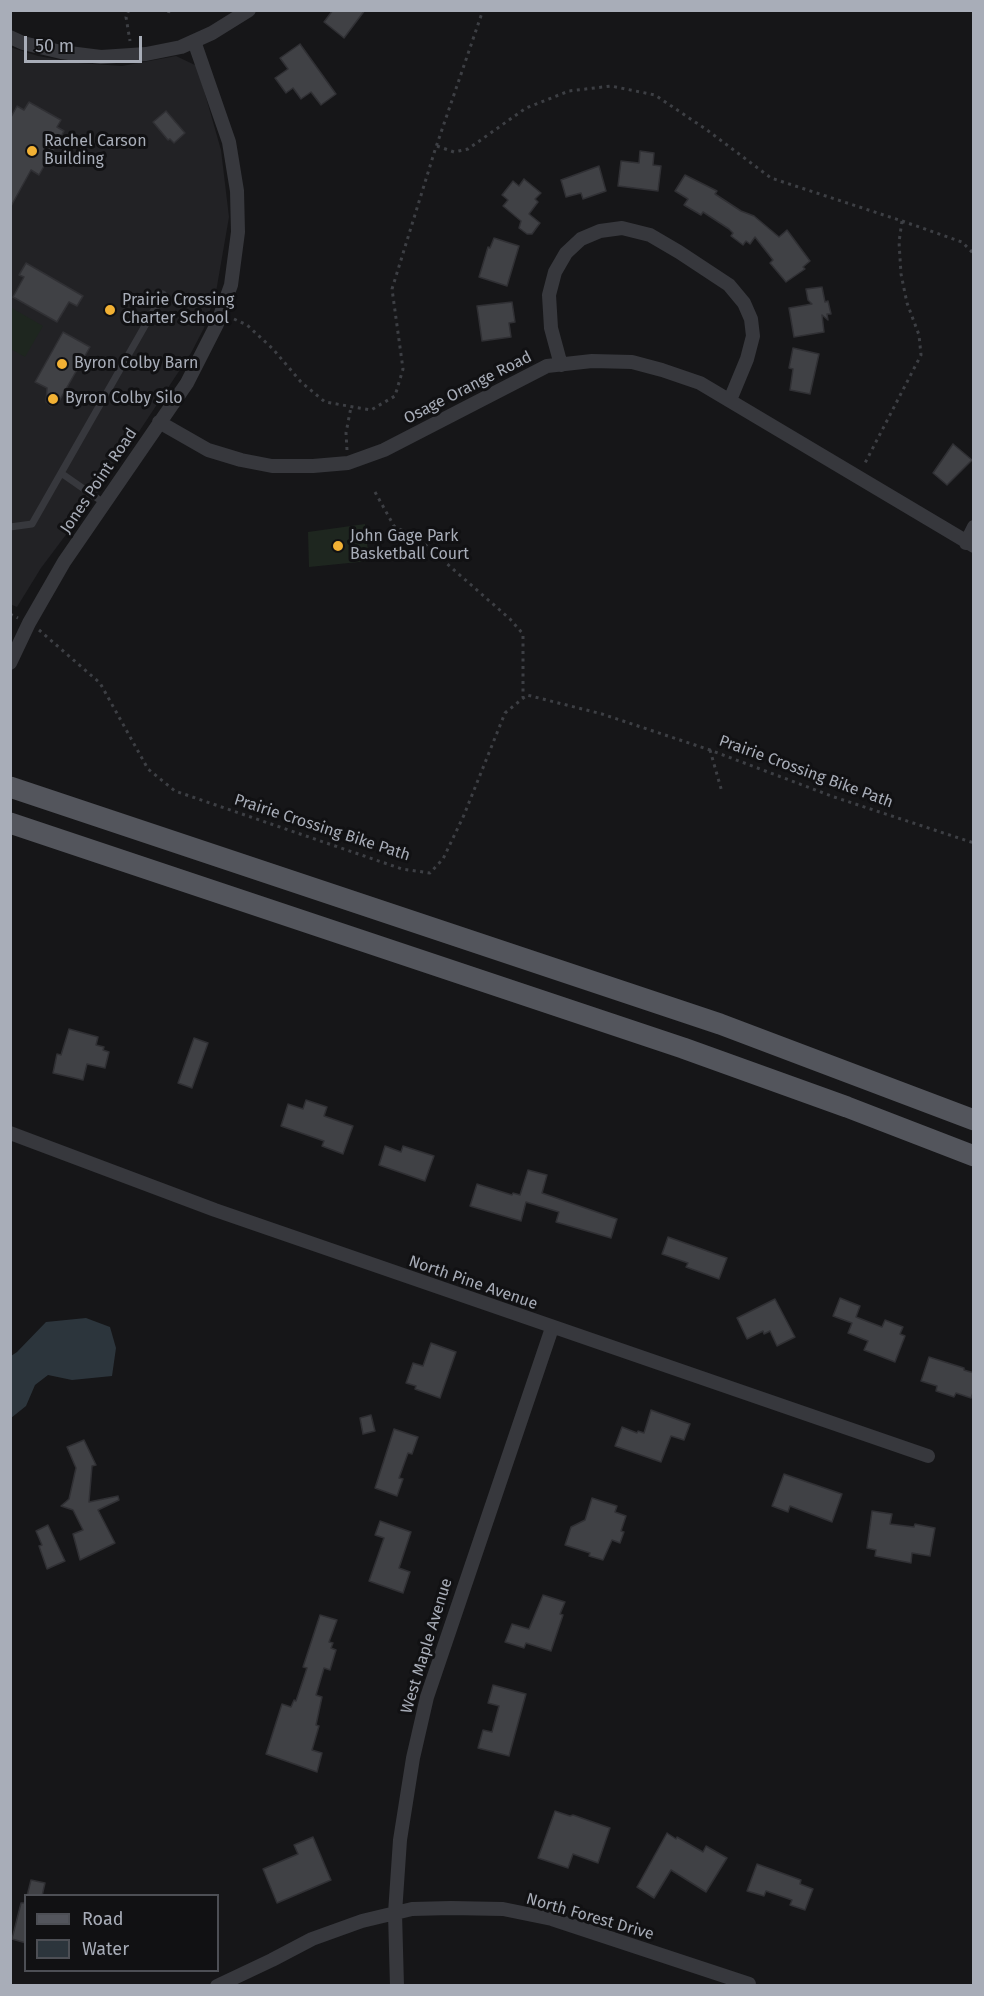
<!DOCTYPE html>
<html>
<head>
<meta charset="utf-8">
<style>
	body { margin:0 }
	#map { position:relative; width:984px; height:1996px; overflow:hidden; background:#161618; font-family:"Fira Sans",sans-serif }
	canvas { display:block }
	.frame { position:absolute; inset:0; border:12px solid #a8adb8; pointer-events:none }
	.legend { position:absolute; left:24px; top:1894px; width:195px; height:78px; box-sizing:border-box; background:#111113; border:2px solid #4d4f55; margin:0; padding:8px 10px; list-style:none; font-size:18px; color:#a8adb8 }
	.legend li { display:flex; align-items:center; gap:12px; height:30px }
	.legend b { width:30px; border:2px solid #4d4f55 }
	.scale { position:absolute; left:24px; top:36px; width:118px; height:27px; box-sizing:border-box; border:3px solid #a8adb8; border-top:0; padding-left:8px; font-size:18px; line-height:21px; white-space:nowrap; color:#a8adb8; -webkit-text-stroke:4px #111113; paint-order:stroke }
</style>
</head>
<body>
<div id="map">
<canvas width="984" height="1996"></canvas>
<div class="frame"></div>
<ul class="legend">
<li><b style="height:8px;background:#53555c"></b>Road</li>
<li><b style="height:16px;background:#2c353c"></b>Water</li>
</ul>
<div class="scale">50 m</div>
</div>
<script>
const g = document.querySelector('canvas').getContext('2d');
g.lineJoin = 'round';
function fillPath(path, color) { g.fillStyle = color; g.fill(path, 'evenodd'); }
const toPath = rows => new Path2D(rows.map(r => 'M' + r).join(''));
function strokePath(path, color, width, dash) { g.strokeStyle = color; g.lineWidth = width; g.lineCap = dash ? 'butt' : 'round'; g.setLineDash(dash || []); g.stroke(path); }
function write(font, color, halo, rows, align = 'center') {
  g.font = font + ' "Fira Sans",sans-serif'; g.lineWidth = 6; g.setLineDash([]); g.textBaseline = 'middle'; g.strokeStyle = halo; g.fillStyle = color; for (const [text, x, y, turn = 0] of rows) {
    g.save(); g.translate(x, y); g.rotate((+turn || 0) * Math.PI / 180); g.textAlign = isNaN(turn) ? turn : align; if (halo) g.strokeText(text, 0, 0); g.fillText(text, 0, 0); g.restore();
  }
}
const built = toPath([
	[10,47,38,56,79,63,122,66,176,56,197,66,221,150,229,217,216,292,204,328,191,353,107,480,41,568,17,607,10,604]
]);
const green = toPath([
	[10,307,43,326,25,357,11,349],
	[365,524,369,561,309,567,308,532]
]);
const water = toPath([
	[86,1318,110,1327,116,1348,112,1376,72,1380,48,1375,35,1385,26,1406,11,1418,11,1356,17,1352,46,1322]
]);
const building = toPath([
	[333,10,365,10,344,38,324,22,333,10],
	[300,44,336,94,321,105,311,92,301,99,293,88,286,93,275,78,288,69,280,58,300,44],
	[29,102,61,120,57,127,64,131,39,175,31,170,10,208,10,119,17,106,24,110,29,102],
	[166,111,185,133,174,143,170,139,168,140,153,122,166,111],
	[640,151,654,153,653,165,661,166,658,191,618,186,621,161,639,163,640,151],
	[599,166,606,191,583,199,581,193,566,197,561,180,599,166],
	[685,175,717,191,715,194,741,211,754,216,779,237,787,230,810,261,803,267,805,269,786,282,770,263,773,260,755,237,750,244,746,241,743,245,731,236,733,233,729,229,703,212,701,215,684,205,688,199,675,191,685,175],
	[524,179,541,193,535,199,538,202,529,214,540,223,532,234,527,234,519,228,521,221,503,206,508,200,502,195,513,181,519,186,524,179],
	[494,238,519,246,507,286,479,277,488,247,490,248,494,238],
	[26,263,83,296,77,306,69,302,57,322,13,297,24,277,19,275,26,263],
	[822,287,825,302,828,301,831,314,827,314,828,320,822,315,824,332,794,337,789,308,812,304,808,300,806,289,822,287],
	[512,302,515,322,509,323,511,337,482,341,477,306,512,302],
	[63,332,90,347,58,403,51,406,46,402,47,388,35,382,63,332],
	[793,348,819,354,810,394,790,390,793,369,789,368,793,348],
	[953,444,972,460,947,485,933,473,953,444],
	[69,1029,98,1037,96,1045,104,1047,103,1050,109,1052,105,1068,87,1064,83,1080,53,1073,57,1054,61,1055,69,1029],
	[194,1038,208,1043,192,1088,178,1083,194,1038],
	[306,1100,327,1107,324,1116,353,1126,343,1154,322,1146,324,1141,281,1126,288,1104,303,1109,306,1100],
	[385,1146,401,1152,403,1146,434,1156,425,1181,379,1165,385,1146],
	[528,1170,547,1175,542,1193,617,1219,611,1238,556,1222,559,1212,526,1202,521,1221,470,1206,477,1184,512,1195,513,1193,520,1195,528,1170],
	[668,1237,727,1258,719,1279,686,1267,688,1263,662,1254,668,1237],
	[840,1298,860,1306,856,1317,882,1327,885,1320,903,1327,900,1334,905,1336,895,1362,864,1350,868,1341,848,1333,852,1323,833,1316,840,1298],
	[775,1299,795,1337,777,1346,770,1331,764,1334,763,1331,747,1339,737,1318,775,1299],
	[431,1343,456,1352,440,1398,415,1389,416,1386,406,1383,413,1363,423,1366,431,1343],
	[929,1357,964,1368,964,1370,974,1373,974,1390,971,1398,956,1393,954,1397,936,1391,937,1386,921,1381,929,1357],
	[651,1410,690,1424,684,1440,671,1436,661,1462,615,1446,622,1427,637,1433,638,1431,644,1433,651,1410],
	[371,1415,375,1431,363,1434,360,1418,371,1415],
	[394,1429,418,1437,412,1454,408,1453,399,1478,403,1479,397,1496,375,1488,394,1429],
	[84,1440,96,1465,92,1466,89,1502,118,1496,119,1500,98,1510,115,1543,80,1560,73,1534,83,1530,73,1510,61,1506,69,1499,76,1468,67,1447,84,1440],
	[784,1474,842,1494,832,1522,790,1506,788,1512,772,1506,784,1474],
	[592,1498,617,1506,615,1512,626,1516,621,1531,624,1532,620,1543,612,1540,603,1560,589,1556,590,1553,565,1545,571,1527,585,1520,592,1498],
	[872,1511,892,1514,890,1524,914,1527,915,1524,935,1528,930,1556,912,1553,911,1563,875,1556,876,1550,867,1548,872,1511],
	[380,1521,411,1532,399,1568,410,1572,403,1593,369,1581,384,1538,375,1535,380,1521],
	[48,1525,65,1561,47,1569,39,1546,42,1545,36,1531,48,1525],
	[543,1595,565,1602,560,1614,563,1615,551,1651,526,1643,524,1648,505,1642,512,1624,529,1629,543,1595],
	[320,1615,337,1620,329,1642,333,1643,331,1648,336,1650,330,1670,324,1668,316,1695,322,1697,316,1725,319,1726,312,1750,322,1753,317,1772,266,1754,282,1704,291,1707,294,1700,296,1701,307,1668,303,1667,320,1615],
	[493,1685,526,1694,509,1756,478,1748,483,1730,492,1732,499,1706,488,1703,493,1685],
	[555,1811,570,1816,573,1815,610,1828,598,1863,573,1854,568,1868,538,1858,555,1811],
	[667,1833,676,1839,677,1837,703,1852,706,1846,727,1858,706,1892,671,1870,654,1898,637,1887,667,1833],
	[313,1837,331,1880,277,1903,263,1869,298,1854,294,1845,313,1837],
	[757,1864,801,1880,800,1884,813,1889,805,1910,790,1905,792,1900,766,1891,764,1896,747,1891,757,1864],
	[31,1880,45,1883,42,1896,27,1896,31,1880],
	[21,1903,26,1903,26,1943,12,1939,21,1903]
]);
const path = toPath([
	[129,10,126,17,130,41],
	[160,10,171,12,174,10],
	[437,146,454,152,468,149,526,108,569,91,611,86,655,95,707,130,771,178,902,221,899,242,901,274,907,303,919,335,921,355,864,465],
	[902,221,962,242,974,254],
	[234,319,247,325,273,349,301,382,325,402,371,410,395,396,403,369,392,289,435,150,483,10],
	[347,450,346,433,351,407],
	[375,492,394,526,421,541,510,619,523,634,523,697],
	[10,614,18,618],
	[39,630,100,683,148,769,175,791,402,869,430,873,443,859,464,815,505,713,527,695,602,714,710,750,834,797,974,843],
	[710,750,722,792]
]);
const service = toPath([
	[61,473,104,503],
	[10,527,32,524,163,294]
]);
const minor = toPath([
	[10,37,23,43,61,52,101,57,146,54,181,47,212,33,249,10],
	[561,365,551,328,549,295,555,272,566,253,581,239,600,231,622,228,650,235,679,252,729,285,744,303,751,319,753,336,747,359,730,400],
	[159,422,208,450,241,460,272,466,313,466,348,463,384,450,547,366,592,361,632,362,662,370,700,383,974,546],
	[966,543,974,527],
	[10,663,29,623,64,562,187,383,217,324,231,285,238,232,237,191,229,142,194,41],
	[10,1133,215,1210,928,1456],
	[217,1986,272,1960,312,1939,362,1921,412,1909,451,1908,503,1909,552,1919,749,1984],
	[397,1986,395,1913,400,1840,413,1758,427,1697,552,1328]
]);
const primary = toPath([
	[10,787,720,1024,974,1120],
	[10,823,683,1048,847,1107,974,1156]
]);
const markers = [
	[32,151,6,"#f2b134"],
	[110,310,6,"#f2b134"],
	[62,364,6,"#f2b134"],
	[53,399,6,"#f2b134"],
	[338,546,6,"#f2b134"]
];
const poiNames = [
	["Rachel Carson",44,142],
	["Building",44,160],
	["Prairie Crossing",122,301],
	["Charter School",122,319],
	["Byron Colby Barn",74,364],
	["Byron Colby Silo",65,399],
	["John Gage Park",350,537],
	["Basketball Court",350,555]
];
const streetNames = [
	["Osage Orange Road",468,388,-27],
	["Jones Point Road",99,481,-56],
	["Prairie Crossing Bike Path",806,772,20],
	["Prairie Crossing Bike Path",322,828,18],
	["North Pine Avenue",473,1283,19],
	["West Maple Avenue",427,1646,-73],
	["North Forest Drive",590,1917,16]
];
fillPath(built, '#222225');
fillPath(green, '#1e261f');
fillPath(water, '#2c353c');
fillPath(building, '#404145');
strokePath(building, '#303034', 1.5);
strokePath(path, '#3d3f44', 3, [3, 4.5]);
strokePath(service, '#37383d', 7);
strokePath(minor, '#37383d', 14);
strokePath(primary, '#53555c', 21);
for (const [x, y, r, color] of markers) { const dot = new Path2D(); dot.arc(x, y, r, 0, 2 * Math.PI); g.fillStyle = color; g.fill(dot); strokePath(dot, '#111113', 2); }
write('16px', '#a8adb8', '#111113', poiNames, 'left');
write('16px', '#a8adb8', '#111113', streetNames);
</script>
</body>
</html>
